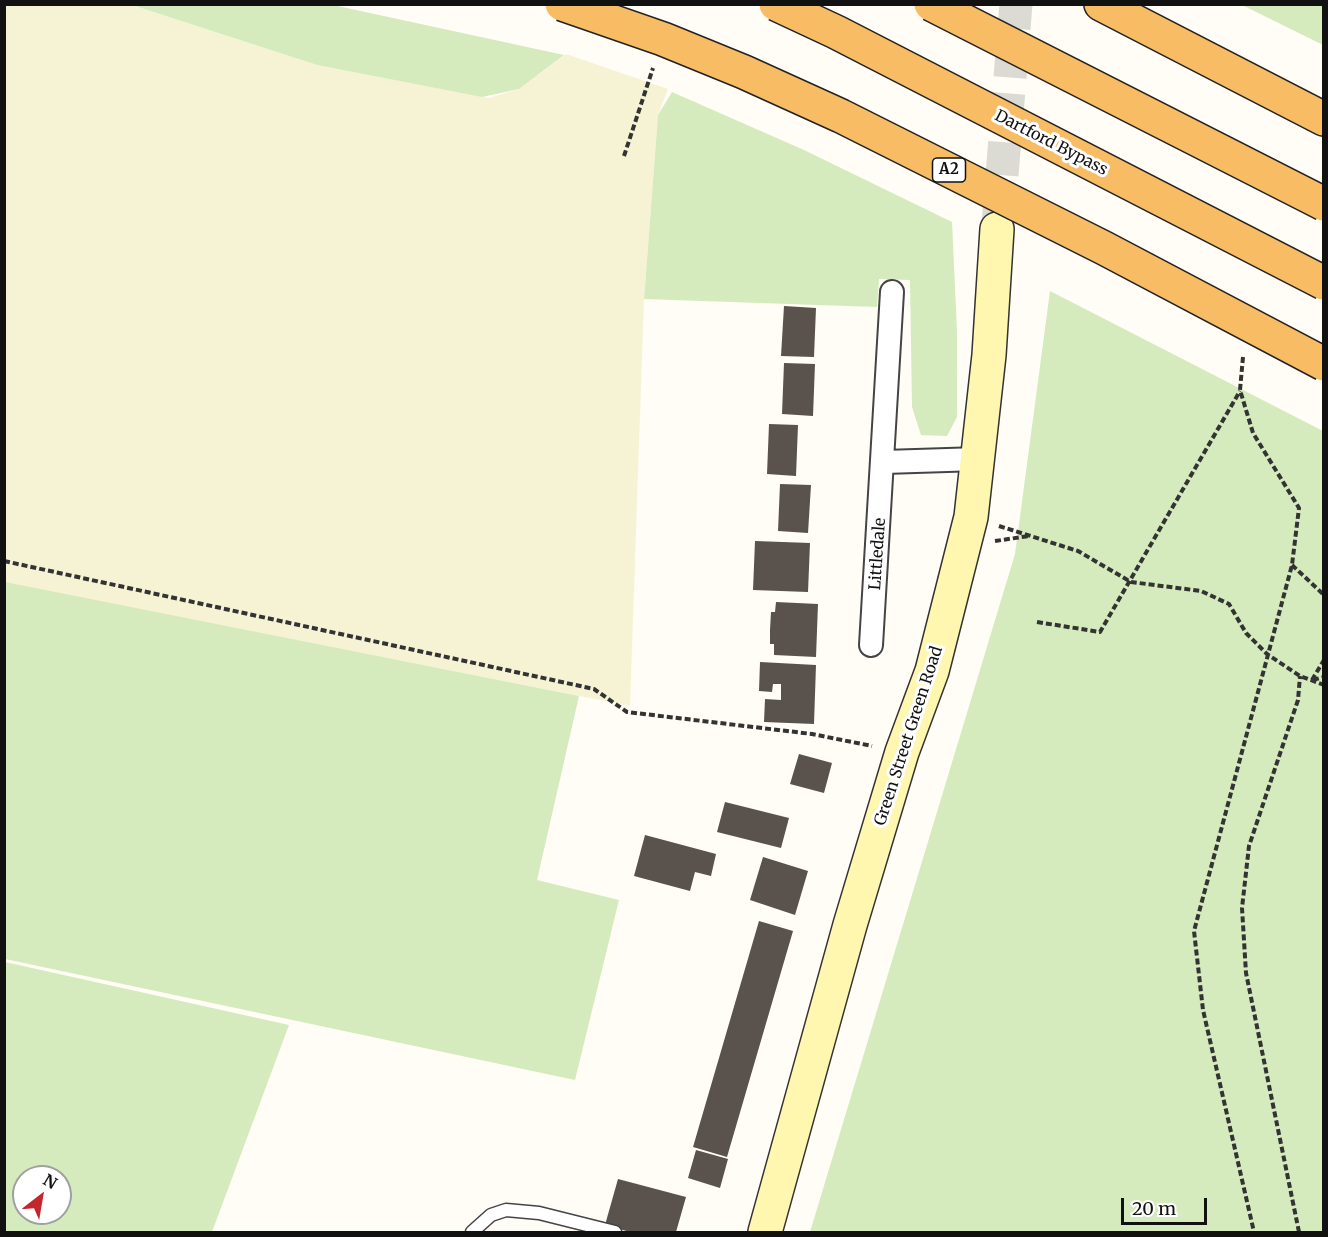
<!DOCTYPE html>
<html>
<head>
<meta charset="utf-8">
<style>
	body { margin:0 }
	#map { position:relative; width:1328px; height:1237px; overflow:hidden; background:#fffdf5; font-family:Merriweather,serif }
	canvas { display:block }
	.frame { position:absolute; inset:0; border:6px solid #111; pointer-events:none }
	.north { position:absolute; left:12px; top:1165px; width:60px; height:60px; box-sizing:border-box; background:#fff; border:2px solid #a0a0a0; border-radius:50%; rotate:31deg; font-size:16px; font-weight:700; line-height:24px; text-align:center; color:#111 }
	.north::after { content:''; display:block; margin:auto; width:21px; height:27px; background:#c4262e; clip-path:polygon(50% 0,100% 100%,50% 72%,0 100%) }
	.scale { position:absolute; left:1121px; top:1198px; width:86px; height:27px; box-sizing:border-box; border:3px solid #111; border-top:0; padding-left:8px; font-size:18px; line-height:21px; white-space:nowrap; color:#111; -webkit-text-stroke:4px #fff; paint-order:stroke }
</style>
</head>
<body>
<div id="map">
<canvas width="1328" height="1237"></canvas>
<div class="frame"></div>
<div class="north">N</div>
<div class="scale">20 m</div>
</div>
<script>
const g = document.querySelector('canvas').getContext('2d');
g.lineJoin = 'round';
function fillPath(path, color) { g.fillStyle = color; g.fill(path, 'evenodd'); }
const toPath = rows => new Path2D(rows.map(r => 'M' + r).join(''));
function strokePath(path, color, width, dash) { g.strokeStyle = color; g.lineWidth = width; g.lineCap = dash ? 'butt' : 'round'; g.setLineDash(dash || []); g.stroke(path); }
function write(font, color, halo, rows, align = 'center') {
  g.font = font + ' Merriweather,serif'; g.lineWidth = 6; g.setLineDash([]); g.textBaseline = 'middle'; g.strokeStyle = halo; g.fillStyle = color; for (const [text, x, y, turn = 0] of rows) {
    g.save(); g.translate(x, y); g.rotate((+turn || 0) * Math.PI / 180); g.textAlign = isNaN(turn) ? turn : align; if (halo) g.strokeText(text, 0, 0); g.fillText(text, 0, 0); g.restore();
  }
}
const farmland = toPath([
	[4,5,132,5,317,65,489,98,519,89,566,54,668,89,658,115,644,299,630,706,5,583]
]);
const green = toPath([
	[132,5,333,5,564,55,519,89,482,97,317,65],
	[1242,5,1323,5,1323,45],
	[672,92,804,150,952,222,957,332,957,417,947,436,921,435,912,407,910,280,879,279,877,307,644,299,658,115],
	[1050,291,1323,431,1323,1232,810,1232,1015,554],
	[5,582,579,696,537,880,619,900,575,1080,5,959],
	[5,962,289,1025,212,1232,5,1232],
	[24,1177,60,1177,60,1213,24,1213]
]);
const building = toPath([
	[784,306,816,308,814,357,781,356],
	[784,363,815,364,813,416,782,414],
	[769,424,798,425,796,476,767,474],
	[780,484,811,485,808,533,778,531],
	[755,541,810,543,808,592,753,590],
	[776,602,818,604,816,657,774,655,774,644,770,644,770,630,771,612,775,612],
	[760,662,816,665,814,724,764,722,765,699,781,700,781,684,773,684,772,692,759,691],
	[799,754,832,763,824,793,790,784],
	[725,802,789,818,781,848,717,832],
	[645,835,716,854,711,876,695,872,690,891,634,876],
	[763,857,808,871,795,915,750,900],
	[759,921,793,931,727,1157,693,1147],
	[696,1150,728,1159,720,1188,688,1178],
	[618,1179,686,1197,676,1232,630,1232,605,1225]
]);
const secondaryTunnel = toPath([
	[998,224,1016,4]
]);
const path = toPath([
	[624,156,653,68],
	[1243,357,1240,390,1253,433,1299,508,1292,565,1194,931,1203,1010,1254,1232],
	[999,526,1078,551,1131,582,1201,591,1229,604,1246,633,1267,654,1300,676,1324,685],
	[995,541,1029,536],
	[4,561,594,689,627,712,812,734,872,746],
	[1292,565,1324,595],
	[1037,622,1100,632,1240,391],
	[1312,680,1324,660],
	[1313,680,1324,677],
	[1299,1232,1246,973,1242,908,1249,846,1298,700,1300,676]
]);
const service = toPath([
	[472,1232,491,1215,506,1210,539,1213,615,1232]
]);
const minor = toPath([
	[884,462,979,459],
	[871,645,892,292]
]);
const secondary = toPath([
	[765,1232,850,925,902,752,932,671,971,517,989,355,997,229]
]);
const trunk = toPath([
	[1101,4,1324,119]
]);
const trunkBridge = toPath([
	[562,4,663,39,744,72,841,116,1104,248,1324,364],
	[776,4,836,32,1324,283],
	[931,4,1324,204]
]);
const shields = [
	[949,170,33]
];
const shieldNames = [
	["A2",949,170]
];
const streetNames = [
	["Dartford Bypass",1051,143,27],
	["Littledale",878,554,-86],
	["Green Street Green Road",909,736,-72]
];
fillPath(farmland, '#f6f3d4');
fillPath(green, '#d5ebbd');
fillPath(building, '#5a524d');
strokePath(secondaryTunnel, '#dbdad3', 33, [33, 16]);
strokePath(service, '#444', 15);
strokePath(minor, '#444', 26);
strokePath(secondary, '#333', 36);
strokePath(trunk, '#222', 36);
strokePath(path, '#333', 4, [6, 3]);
strokePath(service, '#fff', 12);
strokePath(minor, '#fff', 22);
strokePath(secondary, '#fff6b0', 33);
strokePath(trunk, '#f7bc64', 33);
strokePath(trunkBridge, '#222', 36, []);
strokePath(trunkBridge, '#f7bc64', 33);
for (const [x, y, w] of shields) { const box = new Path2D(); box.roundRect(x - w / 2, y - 12, w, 24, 4.5); g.fillStyle = '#fff'; g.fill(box); strokePath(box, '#111', 1.5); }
write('bold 15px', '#111', null, shieldNames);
write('16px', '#111', '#fff', streetNames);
</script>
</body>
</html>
